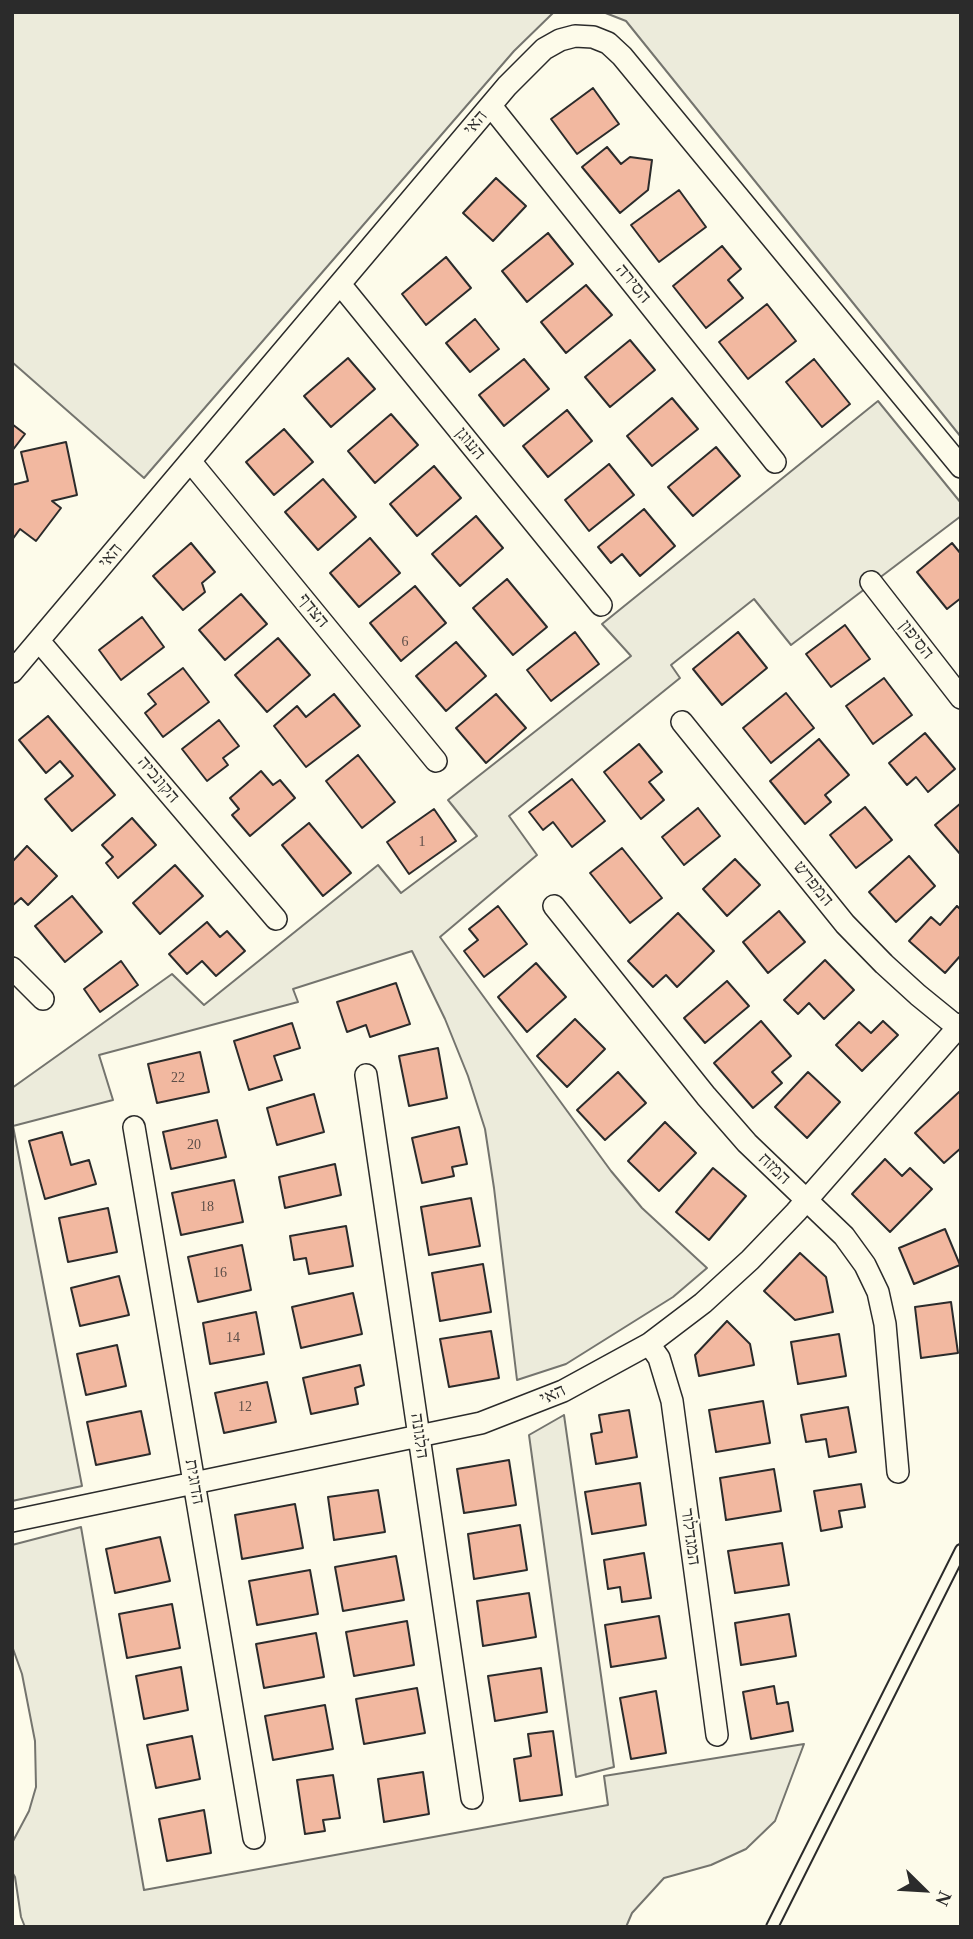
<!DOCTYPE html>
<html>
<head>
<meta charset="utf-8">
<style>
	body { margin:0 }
	#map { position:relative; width:973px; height:1939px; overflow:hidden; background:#fdfbea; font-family:"Times New Roman",serif }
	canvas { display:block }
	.frame { position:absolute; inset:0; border:14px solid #2b2b2b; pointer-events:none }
	.north { position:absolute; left:889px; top:1855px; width:70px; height:70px; -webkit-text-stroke:5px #fdfbea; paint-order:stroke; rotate:114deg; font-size:19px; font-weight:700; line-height:28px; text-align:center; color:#2b2b2b }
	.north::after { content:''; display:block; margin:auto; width:24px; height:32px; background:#2b2b2b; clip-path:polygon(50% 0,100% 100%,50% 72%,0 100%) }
</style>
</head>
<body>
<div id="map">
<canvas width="973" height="1939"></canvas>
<div class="frame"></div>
<div class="north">N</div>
</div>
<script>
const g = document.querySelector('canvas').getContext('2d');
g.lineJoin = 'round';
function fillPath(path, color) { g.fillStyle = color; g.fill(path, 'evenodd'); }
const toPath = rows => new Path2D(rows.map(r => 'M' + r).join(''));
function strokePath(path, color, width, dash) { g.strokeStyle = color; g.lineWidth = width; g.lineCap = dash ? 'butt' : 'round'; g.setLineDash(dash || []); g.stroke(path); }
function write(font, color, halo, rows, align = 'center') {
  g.font = font + ' "Times New Roman","Noto Sans Hebrew",serif'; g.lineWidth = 5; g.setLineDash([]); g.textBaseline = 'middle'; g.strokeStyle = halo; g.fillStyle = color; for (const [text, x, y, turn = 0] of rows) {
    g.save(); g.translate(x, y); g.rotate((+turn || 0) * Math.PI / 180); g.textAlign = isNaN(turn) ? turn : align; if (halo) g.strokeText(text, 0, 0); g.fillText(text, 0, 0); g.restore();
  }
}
const green = toPath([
	[12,12,554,12,514,51,144,478,12,362,12,12],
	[603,12,961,12,961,437,626,21,603,12],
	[878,401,961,503,961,516,791,645,754,599,671,665,680,678,509,816,537,855,440,937,611,1171,642,1208,707,1268,673,1297,566,1364,517,1380,494,1188,485,1129,468,1076,445,1019,412,951,293,989,298,1002,99,1055,113,1100,13,1126,82,1486,12,1501,12,1088,172,974,204,1005,378,865,401,893,477,836,448,800,631,656,602,624,878,401],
	[564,1415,614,1767,576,1777,529,1435,564,1415],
	[81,1527,144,1890,608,1805,604,1776,804,1744,775,1821,746,1849,711,1865,664,1878,632,1913,626,1927,25,1927,21,1917,15,1877,12,1872,12,1843,29,1811,36,1787,35,1741,22,1674,12,1646,12,1545,81,1527]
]);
const building = toPath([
	[593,88,619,124,577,154,551,119,593,88],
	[607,147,621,164,630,157,652,160,648,190,620,213,582,167,607,147],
	[496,178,526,206,493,241,463,213,496,178],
	[679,190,706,227,659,262,631,225,679,190],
	[548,233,573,264,527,302,502,271,548,233],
	[722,246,741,269,728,280,743,298,706,328,673,286,722,246],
	[446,257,471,288,426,325,402,294,446,257],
	[586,285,612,315,566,353,541,322,586,285],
	[767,304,796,341,748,379,719,342,767,304],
	[475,319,499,349,470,372,446,343,475,319],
	[630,340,655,370,610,407,585,377,630,340],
	[348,358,375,389,331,427,304,396,348,358],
	[524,359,549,389,504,426,479,395,524,359],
	[814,359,850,404,822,427,786,382,814,359],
	[672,398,698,429,652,466,627,436,672,398],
	[567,410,592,441,548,477,523,446,567,410],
	[391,414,418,445,375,483,348,451,391,414],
	[12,424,25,434,12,451,12,424],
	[284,429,313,462,274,495,246,462,284,429],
	[66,442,77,495,52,501,61,508,36,541,20,529,12,540,12,485,28,481,21,452,66,442],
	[716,447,740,476,693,516,668,487,716,447],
	[609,464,634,495,589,531,565,500,609,464],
	[434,466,461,498,417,536,390,504,434,466],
	[323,479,356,517,318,550,285,512,323,479],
	[644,509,675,546,640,576,622,554,611,563,598,547,644,509],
	[476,516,503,548,460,586,432,554,476,516],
	[370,538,400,573,359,607,330,573,370,538],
	[191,543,215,572,202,583,205,592,183,610,153,576,191,543],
	[952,543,961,554,961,598,947,609,917,572,952,543],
	[507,579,547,627,513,655,473,608,507,579],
	[415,586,446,623,401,661,370,623,415,586],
	[241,594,267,624,225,660,199,630,241,594],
	[142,617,164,647,121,680,99,650,142,617],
	[845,625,870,659,831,687,806,654,845,625],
	[575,632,599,664,551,701,527,670,575,632],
	[738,632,767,668,722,705,693,669,738,632],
	[278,638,310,675,267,712,235,675,278,638],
	[456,642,486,676,446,711,416,676,456,642],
	[183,668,209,702,163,737,145,713,156,704,148,694,183,668],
	[884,678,912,715,873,744,846,706,884,678],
	[786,693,814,728,771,763,743,728,786,693],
	[334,694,360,726,306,767,274,726,297,706,306,717,334,694],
	[496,694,526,728,486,763,456,728,496,694],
	[48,716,115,795,72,831,45,799,73,776,60,761,46,773,19,740,48,716],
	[219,720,239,746,223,758,228,765,207,781,182,749,219,720],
	[925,733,955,769,928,792,916,777,907,785,889,763,925,733],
	[819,739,849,775,825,795,831,802,805,824,770,781,819,739],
	[639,744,662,772,649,782,664,800,641,819,604,772,639,744],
	[358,755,395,802,362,828,326,781,358,755],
	[261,771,273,785,280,780,295,798,250,836,232,815,239,809,230,798,261,771],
	[572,779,605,821,572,847,553,822,543,830,529,812,572,779],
	[961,803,961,855,935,825,961,803],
	[865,807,892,840,856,868,830,835,865,807],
	[698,808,720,836,684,865,662,837,698,808],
	[434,809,456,841,409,874,387,842,434,809],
	[132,818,156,845,118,878,106,863,113,857,102,845,132,818],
	[309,823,351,873,323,896,282,845,309,823],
	[27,846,57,876,28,905,21,898,12,906,12,862,27,846],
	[622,848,662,898,630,923,590,873,622,848],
	[909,856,935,886,896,922,869,892,909,856],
	[735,859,760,885,727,916,703,889,735,859],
	[175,865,203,896,160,934,133,903,175,865],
	[72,896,102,932,65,962,35,926,72,896],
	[498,906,527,944,484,977,464,951,478,940,469,929,498,906],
	[957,906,961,910,961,955,945,973,909,941,931,917,940,925,957,906],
	[779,911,805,942,768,973,743,942,779,911],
	[678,913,714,951,677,987,666,975,653,987,628,961,678,913],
	[207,922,220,937,227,931,245,951,216,976,202,961,187,974,169,954,207,922],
	[825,960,854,990,824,1019,809,1003,798,1014,784,1000,825,960],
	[121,961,138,985,100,1012,84,989,121,961],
	[536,963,566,997,527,1032,498,997,536,963],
	[727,981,749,1006,705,1043,684,1018,727,981],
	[396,983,410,1024,370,1037,366,1025,347,1032,337,1002,396,983],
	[575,1019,605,1049,567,1087,537,1056,575,1019],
	[761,1021,791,1056,772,1072,782,1083,753,1108,714,1063,761,1021],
	[883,1021,898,1035,862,1071,836,1045,859,1022,871,1033,883,1021],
	[292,1023,300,1048,274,1056,282,1080,249,1090,234,1041,292,1023],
	[438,1048,447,1098,409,1106,399,1056,438,1048],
	[200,1052,209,1092,157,1103,148,1064,200,1052],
	[618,1072,646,1103,605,1140,577,1110,618,1072],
	[808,1072,840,1102,807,1138,775,1107,808,1072],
	[959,1092,961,1094,961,1148,944,1163,915,1133,959,1092],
	[314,1094,324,1132,277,1145,267,1108,314,1094],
	[217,1120,226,1157,171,1169,163,1132,217,1120],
	[665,1122,696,1153,659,1191,628,1161,665,1122],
	[459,1127,467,1164,452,1167,454,1176,422,1183,412,1138,459,1127],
	[62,1132,71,1165,89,1160,96,1184,45,1199,29,1141,62,1132],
	[885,1159,902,1176,910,1168,932,1189,890,1232,852,1194,885,1159],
	[335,1164,341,1195,285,1208,279,1177,335,1164],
	[713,1168,746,1196,709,1240,676,1212,713,1168],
	[234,1180,243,1222,181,1235,172,1193,234,1180],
	[471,1198,480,1246,429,1255,421,1207,471,1198],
	[108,1208,117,1252,68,1262,59,1218,108,1208],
	[346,1226,353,1266,309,1274,306,1258,294,1260,290,1236,346,1226],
	[945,1229,960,1265,914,1284,899,1248,945,1229],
	[242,1245,251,1290,198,1302,188,1257,242,1245],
	[800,1253,826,1277,833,1312,795,1320,764,1291,800,1253],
	[483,1264,491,1312,440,1321,432,1273,483,1264],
	[119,1276,129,1315,80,1326,71,1288,119,1276],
	[353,1293,362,1334,301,1348,292,1307,353,1293],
	[951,1302,958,1353,921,1358,915,1307,951,1302],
	[256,1312,264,1354,210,1364,203,1323,256,1312],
	[727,1321,750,1344,754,1365,699,1376,695,1355,727,1321],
	[491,1331,499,1378,449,1387,440,1339,491,1331],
	[839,1334,846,1376,798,1384,791,1342,839,1334],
	[117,1345,126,1386,86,1395,77,1354,117,1345],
	[360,1365,364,1385,355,1388,358,1404,311,1414,303,1378,360,1365],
	[267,1382,276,1422,224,1433,215,1393,267,1382],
	[763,1401,770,1443,716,1452,709,1410,763,1401],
	[848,1407,856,1452,829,1457,826,1439,806,1442,801,1415,848,1407],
	[629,1410,637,1457,596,1464,591,1434,602,1432,599,1415,629,1410],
	[141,1411,150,1454,96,1465,87,1422,141,1411],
	[509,1460,516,1505,464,1513,457,1469,509,1460],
	[774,1469,781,1511,726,1520,720,1478,774,1469],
	[640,1483,646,1525,592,1534,585,1492,640,1483],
	[861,1484,865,1507,839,1511,842,1527,821,1531,814,1491,861,1484],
	[378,1490,385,1532,334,1540,328,1497,378,1490],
	[295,1504,303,1548,242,1559,235,1515,295,1504],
	[520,1525,527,1570,474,1579,468,1534,520,1525],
	[160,1537,170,1581,115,1593,106,1549,160,1537],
	[782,1543,789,1585,735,1593,728,1551,782,1543],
	[644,1553,651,1598,622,1602,620,1587,608,1589,604,1560,644,1553],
	[396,1556,404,1600,343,1611,335,1567,396,1556],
	[310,1570,318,1614,257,1625,249,1581,310,1570],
	[529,1593,536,1637,483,1646,477,1601,529,1593],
	[172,1604,180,1648,127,1658,119,1614,172,1604],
	[789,1614,796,1656,741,1665,735,1623,789,1614],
	[659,1616,666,1658,611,1667,605,1625,659,1616],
	[407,1621,414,1665,354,1676,346,1632,407,1621],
	[316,1633,324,1677,264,1688,256,1644,316,1633],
	[181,1667,188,1710,144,1719,136,1676,181,1667],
	[541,1668,547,1712,495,1721,488,1676,541,1668],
	[774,1686,777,1704,788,1702,793,1731,751,1739,743,1692,774,1686],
	[417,1688,425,1733,364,1744,356,1699,417,1688],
	[656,1691,666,1753,631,1759,620,1698,656,1691],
	[325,1705,333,1749,273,1760,265,1716,325,1705],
	[553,1731,562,1795,520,1801,514,1759,531,1756,528,1734,553,1731],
	[192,1736,200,1779,156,1788,147,1745,192,1736],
	[423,1772,429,1814,384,1822,378,1779,423,1772],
	[333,1775,340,1818,323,1820,325,1831,305,1834,297,1780,333,1775],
	[204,1810,211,1853,167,1861,159,1819,204,1810]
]);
const service = toPath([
	[772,1927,961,1550]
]);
const minor = toPath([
	[491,106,775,462],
	[340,284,601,605],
	[190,461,436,761],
	[871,582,961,698],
	[39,641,276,919],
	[12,672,507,86,544,49,560,40,575,36,593,37,608,43,622,56,961,467],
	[682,722,845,924,884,964,918,995,961,1030],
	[554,906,706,1096,747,1143,844,1236,865,1265,878,1292,885,1324,898,1472],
	[12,968,43,999],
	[366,1075,472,1798],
	[134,1127,254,1838],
	[649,1344,659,1358,672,1401,717,1735],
	[12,1521,481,1423,563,1391,649,1344,703,1303,750,1260,796,1212,961,1024]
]);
const numberNames = [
	["6",405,642],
	["1",422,842],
	["22",178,1078],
	["20",194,1145],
	["18",207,1207],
	["16",220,1273],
	["14",233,1338],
	["12",245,1407]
];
const streetNames = [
	["האי",476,123,-50],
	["הסירה",633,284,51],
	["העוגן",470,444,51],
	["האי",111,556,-50],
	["הצדף",313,611,51],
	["הסיפון",916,640,52],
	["הקונכיה",158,780,50],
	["המפרש",813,884,51],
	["המזח",774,1169,44],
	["האי",553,1395,-24],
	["הלגונה",419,1436,82],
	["הדוגית",194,1482,80],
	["המגדלור",690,1537,82]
];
fillPath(green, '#ecebdb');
strokePath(green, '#74746e', 2);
fillPath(building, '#f2b8a0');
strokePath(building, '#2b2b2b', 2);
strokePath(service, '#2b2b2b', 14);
strokePath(minor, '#2b2b2b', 24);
strokePath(service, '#fdfbea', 10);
strokePath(minor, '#fdfbea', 21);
write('14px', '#5d4e48', null, numberNames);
write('18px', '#2b2b2b', '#fdfbea', streetNames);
</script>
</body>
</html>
